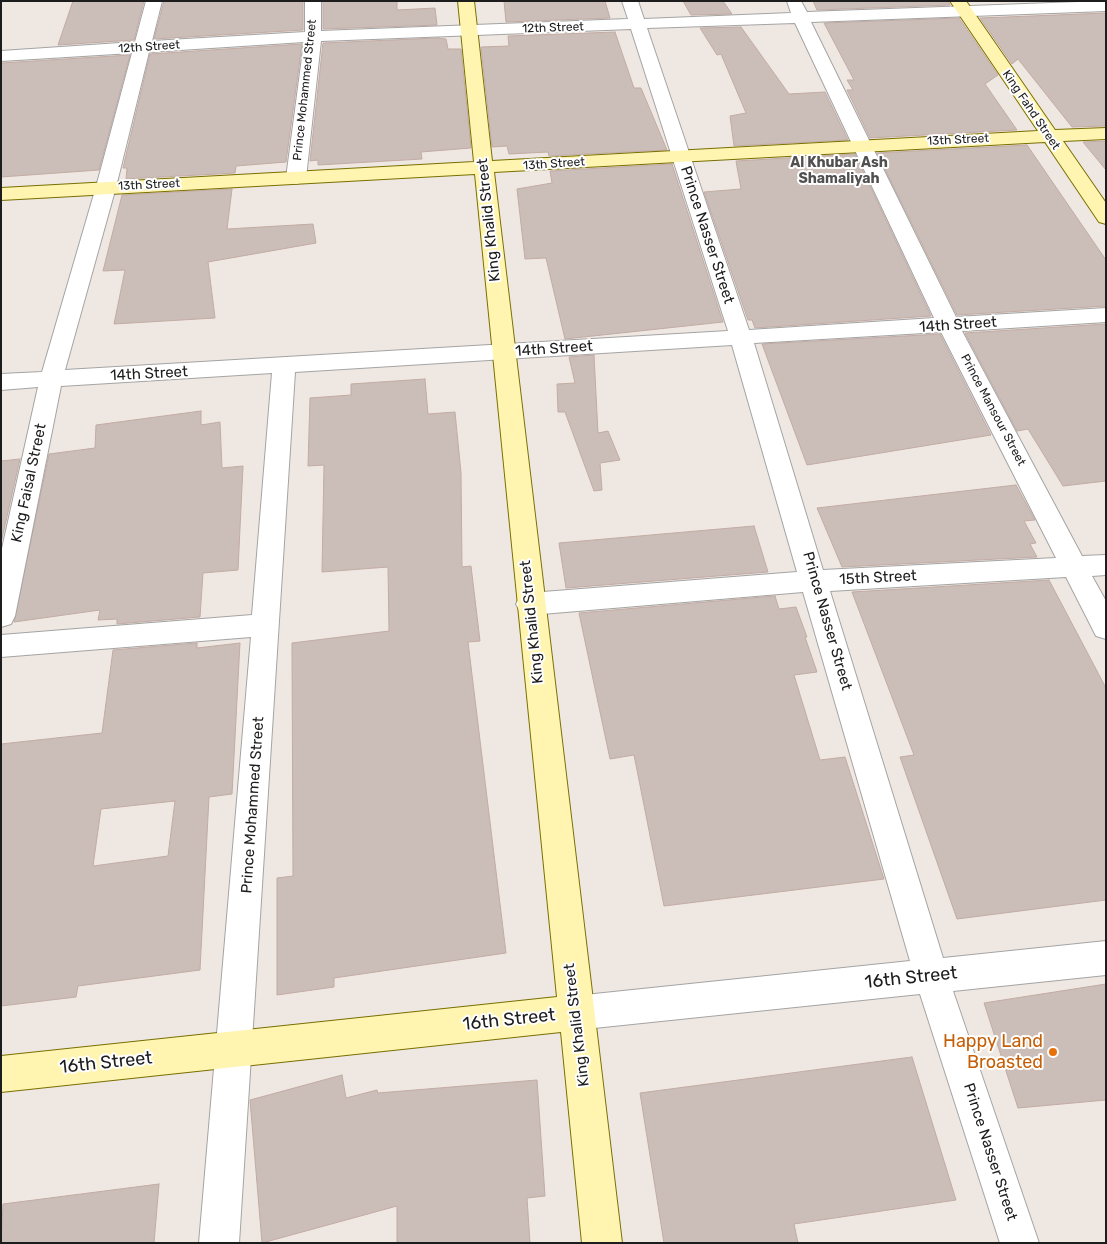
<!DOCTYPE html>
<html>
<head>
<meta charset="utf-8">
<style>
	body { margin:0 }
	#map { position:relative; width:1107px; height:1244px; overflow:hidden; background:#efe8e2; font-family:Rubik,sans-serif }
	canvas { display:block }
	.frame { position:absolute; inset:0; border:2px solid #1d1d1d; pointer-events:none }
</style>
</head>
<body>
<div id="map">
<canvas width="1107" height="1244"></canvas>
<div class="frame"></div>
</div>
<script>
const g = document.querySelector('canvas').getContext('2d');
g.lineJoin = 'round';
function fillPath(path, color) { g.fillStyle = color; g.fill(path, 'evenodd'); }
const toPath = rows => new Path2D(rows.map(r => 'M' + r).join(''));
function strokePath(path, color, width, dash) { g.strokeStyle = color; g.lineWidth = width; g.lineCap = dash ? 'butt' : 'round'; g.setLineDash(dash || []); g.stroke(path); }
function write(font, color, halo, rows, align = 'center') {
  g.font = font + ' Rubik,sans-serif'; g.lineWidth = 4; g.setLineDash([]); g.textBaseline = 'middle'; g.strokeStyle = halo; g.fillStyle = color; for (const [text, x, y, turn = 0] of rows) {
    g.save(); g.translate(x, y); g.rotate((+turn || 0) * Math.PI / 180); g.textAlign = isNaN(turn) ? turn : align; if (halo) g.strokeText(text, 0, 0); g.fillText(text, 0, 0); g.restore();
  }
}
const building = toPath([
	[73,1,144,1,134,40,58,45,73,1],
	[164,1,303,1,303,30,154,39,164,1],
	[323,1,397,1,397,10,435,8,437,25,323,29,323,1],
	[504,1,605,1,610,18,506,22,504,1],
	[683,1,723,1,732,14,691,15,683,1],
	[813,1,948,1,950,5,817,10,813,1],
	[1106,13,1106,126,1072,127,1018,59,1012,64,980,18,1106,13],
	[959,18,998,75,985,84,1017,130,870,138,847,90,853,90,847,80,854,80,824,23,959,18],
	[741,27,789,94,825,92,848,140,734,146,730,116,746,113,721,54,717,55,700,28,741,27],
	[615,32,634,88,641,88,667,150,549,156,548,152,509,154,507,146,492,147,481,47,509,46,508,36,615,32],
	[438,38,446,39,448,49,461,49,471,148,421,152,422,159,318,165,318,160,310,161,323,43,438,38],
	[302,44,286,162,236,166,235,173,126,179,127,168,123,168,150,54,302,44],
	[130,55,99,170,1,177,1,63,130,55],
	[1106,141,1106,170,1083,142,1106,141],
	[1027,145,1106,260,1106,306,957,315,877,153,1027,145],
	[855,154,931,316,755,328,752,320,748,320,704,192,741,189,736,161,855,154],
	[672,164,723,322,565,339,546,258,525,259,517,189,552,183,550,171,672,164],
	[232,189,227,229,313,224,316,243,208,262,215,318,114,324,125,270,103,271,122,195,232,189],
	[1106,324,1106,481,1063,486,1028,429,1017,431,965,333,1106,324],
	[940,334,991,435,807,465,762,344,940,334],
	[594,355,598,433,608,431,620,460,600,463,602,490,594,491,565,412,558,412,557,384,575,383,569,357,594,355],
	[425,379,428,414,455,412,461,473,462,567,471,566,480,641,468,642,506,953,334,978,334,987,277,995,277,878,293,876,292,643,389,631,388,567,322,572,324,465,308,466,310,398,351,395,351,384,425,379],
	[201,411,201,425,220,422,222,468,243,466,238,570,203,573,200,617,117,624,117,619,98,620,100,610,14,622,49,454,95,448,96,425,201,411],
	[20,459,1,543,1,461,20,459],
	[1016,485,1035,520,1024,521,1036,543,1030,544,1037,557,842,567,817,508,1016,485],
	[754,526,768,572,566,588,559,543,754,526],
	[1049,580,1106,688,1106,900,957,919,900,757,914,755,852,592,1049,580],
	[775,596,779,609,796,607,807,637,805,637,817,672,794,675,820,760,845,757,884,879,664,906,634,755,610,759,579,613,775,596],
	[197,643,197,648,240,643,232,794,209,797,200,970,78,986,76,997,1,1006,1,744,102,733,113,650,197,643],
	[175,801,168,856,93,866,101,809,175,801],
	[1106,984,1106,1100,1018,1108,984,1003,1106,984],
	[912,1057,956,1200,794,1224,798,1243,664,1243,640,1093,912,1057],
	[342,1075,346,1098,377,1090,378,1093,537,1080,545,1196,527,1198,530,1243,397,1243,397,1206,262,1243,250,1100,342,1075],
	[159,1184,154,1243,1,1243,3,1204,159,1184]
]);
const street = toPath([
	[146,1,162,1,152,41,305,32,305,1,321,1,321,31,628,19,622,1,638,1,644,19,791,13,787,1,801,1,807,12,1106,1,1106,11,811,22,956,317,1106,308,1106,322,962,331,1082,556,1106,555,1106,575,1092,576,1106,601,1106,639,1096,636,1066,577,830,591,943,958,1106,941,1106,975,953,991,1039,1243,1000,1243,920,994,575,1030,563,1025,558,1013,563,1001,575,996,910,961,803,592,530,615,520,612,516,604,520,596,530,593,797,572,732,345,295,372,239,1243,199,1243,251,637,1,657,1,635,252,615,272,373,61,386,15,616,11,624,1,627,1,553,38,387,1,390,1,374,42,372,96,187,132,53,1,61,1,51,135,42,146,1],
	[795,23,934,318,749,330,647,28,795,23],
	[631,29,728,331,65,370,116,187,149,52,304,42,286,178,289,182,296,184,303,182,306,178,321,41,631,29],
	[941,332,1056,558,823,570,754,343,941,332]
]);
const secondary = toPath([
	[458,1,474,1,492,161,1038,131,950,1,966,1,1055,130,1106,128,1106,139,1063,141,1106,203,1106,224,1099,222,1045,142,494,172,622,1243,582,1243,561,1032,1,1092,1,1056,557,997,475,174,1,200,1,188,474,162,458,1]
]);
const markers = [
	[1053,1052,5,"#e8710a"]
];
const farStreetnames = [
	["12th Street",553,28,-2],
	["12th Street",149,47,-4],
	["Prince Mohammed Street",305,90,-84],
	["King Fahd Street",1031,110,56],
	["13th Street",958,140,-3],
	["13th Street",554,164,-4],
	["13th Street",149,185,-3],
	["Prince Mansour Street",993,410,62]
];
const farNeighbourhoodnames = [
	["Al Khubar Ash",839,163],
	["Shamaliyah",839,179]
];
const streetNames = [
	["King Khalid Street",489,220,-96],
	["Prince Nasser Street",707,235,72],
	["14th Street",958,325,-4],
	["14th Street",554,349,-4],
	["14th Street",149,374,-3],
	["King Faisal Street",29,483,-78],
	["15th Street",878,578,-3],
	["Prince Nasser Street",827,621,74],
	["King Khalid Street",532,622,-96],
	["Prince Mohammed Street",253,805,-86],
	["King Khalid Street",577,1025,-97],
	["Prince Nasser Street",990,1152,72]
];
const nearStreetnames = [
	["16th Street",911,978,-6],
	["16th Street",509,1020,-6],
	["16th Street",106,1063,-6]
];
const nearFoodnames = [
	["Happy Land",1043,1042],
	["Broasted",1043,1063]
];
fillPath(building, '#cbbdb8');
strokePath(building, '#c2aba3', 1);
strokePath(street, '#a4a4a4', 2);
strokePath(secondary, '#786f00', 2);
fillPath(street, '#fff');
fillPath(secondary, '#fff4b0');
for (const [x, y, r, color] of markers) { const dot = new Path2D(); dot.arc(x, y, r, 0, 2 * Math.PI); g.fillStyle = color; g.fill(dot); strokePath(dot, '#fff', 2); }
write('12px', '#1d1d1d', '#fff', farStreetnames);
write('bold 14px', '#505050', '#fff', farNeighbourhoodnames);
write('15px', '#1d1d1d', '#fff', streetNames);
write('18px', '#1d1d1d', '#fff', nearStreetnames);
write('18px', '#c56008', '#fff', nearFoodnames, 'right');
</script>
</body>
</html>
